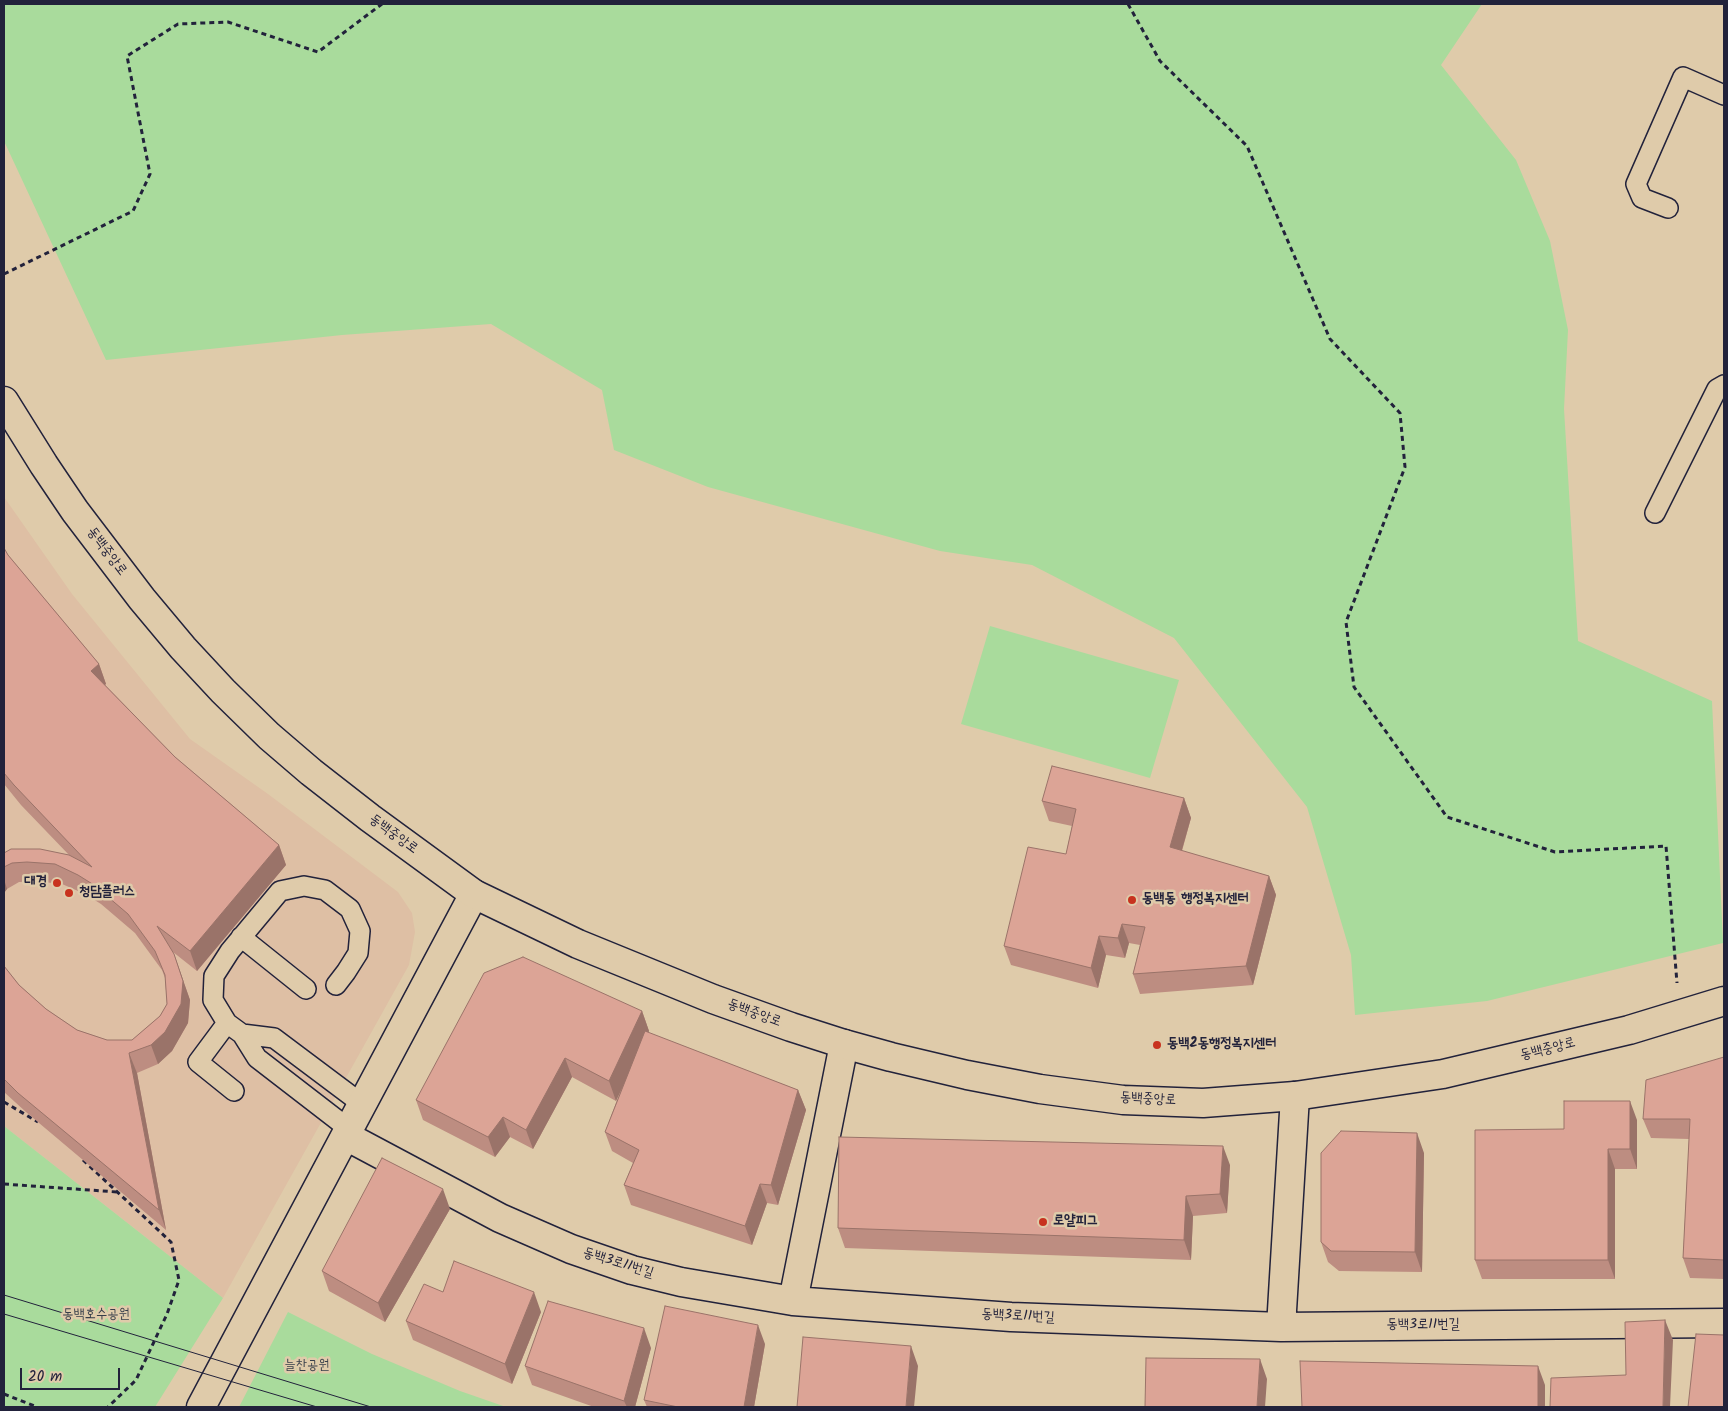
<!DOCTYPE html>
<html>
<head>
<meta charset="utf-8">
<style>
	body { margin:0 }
	#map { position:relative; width:1728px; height:1411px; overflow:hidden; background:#dfcbaa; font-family:Kalam,sans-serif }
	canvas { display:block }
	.frame { position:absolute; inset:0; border:5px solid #22223b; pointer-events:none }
	.scale { position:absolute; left:20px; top:1368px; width:100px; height:22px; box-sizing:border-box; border:2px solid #22223b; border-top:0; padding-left:6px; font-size:15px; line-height:18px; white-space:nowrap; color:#22223b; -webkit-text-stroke:4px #dfcbaa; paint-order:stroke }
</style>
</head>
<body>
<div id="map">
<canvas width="1728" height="1411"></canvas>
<div class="frame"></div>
<div class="scale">20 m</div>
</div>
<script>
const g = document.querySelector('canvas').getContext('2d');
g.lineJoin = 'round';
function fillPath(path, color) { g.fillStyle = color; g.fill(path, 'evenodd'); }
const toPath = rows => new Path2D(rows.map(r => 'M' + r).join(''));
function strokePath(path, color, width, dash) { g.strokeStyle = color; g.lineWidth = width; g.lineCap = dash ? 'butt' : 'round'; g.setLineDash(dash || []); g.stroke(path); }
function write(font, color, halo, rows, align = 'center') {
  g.font = font + ' Kalam,"Poor Story",sans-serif'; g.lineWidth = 5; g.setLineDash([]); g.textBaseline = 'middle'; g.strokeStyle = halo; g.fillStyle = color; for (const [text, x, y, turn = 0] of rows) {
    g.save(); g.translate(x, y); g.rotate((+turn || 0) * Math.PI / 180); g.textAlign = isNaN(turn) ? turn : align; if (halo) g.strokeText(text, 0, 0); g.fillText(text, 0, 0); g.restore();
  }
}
const built = toPath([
	[4,497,72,594,190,739,268,794,398,892,412,913,415,932,409,965,223,1298,4,1126]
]);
const green = toPath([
	[4,4,1482,4,1441,65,1516,160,1550,241,1568,330,1564,409,1578,641,1712,701,1723,943,1487,1001,1355,1015,1351,955,1307,807,1174,638,1032,565,940,551,708,487,614,450,602,390,491,324,342,335,106,360,4,141],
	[990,626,1179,680,1150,778,961,724],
	[4,1126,223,1298,155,1407,4,1407],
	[288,1312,372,1354,460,1391,506,1407,239,1407]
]);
const path = toPath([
	[1128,4,1160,61,1247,146,1330,339,1400,413,1405,467,1346,622,1354,687,1447,817,1555,852,1666,846,1677,983],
	[4,274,133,211,150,174,127,56,178,24,228,22,318,52,382,4],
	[4,1102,38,1122],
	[83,1160,171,1242,179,1280,167,1314,136,1380,108,1407],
	[4,1184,117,1192],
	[4,1394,37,1407]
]);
const service = toPath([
	[1668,208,1642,198,1636,184,1683,77,1724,95],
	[1655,513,1717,389,1724,385],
	[241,937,306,989],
	[336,985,346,972,358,953,360,931,350,909,325,890,304,886,280,891,230,951,214,976,213,1000,227,1023,242,1034,257,1058,349,1129],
	[227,1023,198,1062,234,1091],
	[242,1034,274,1038,362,1104]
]);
const minor = toPath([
	[346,1136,500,1218,571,1249,632,1270,681,1282,793,1301,1011,1317,1281,1327,1724,1323],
	[793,1301,844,1044],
	[1281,1327,1295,1096],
	[201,1407,474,894]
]);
const tertiary = toPath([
	[4,401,44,465,75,511,142,599,183,648,223,691,269,736,311,772,370,818,474,894,578,944,713,999,791,1027,844,1044,891,1057,967,1075,1040,1089,1123,1100,1203,1103,1295,1096,1443,1074,1629,1030,1724,1001]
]);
const tram = toPath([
	[4,1295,371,1407],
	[4,1314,317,1407]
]);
const wall = toPath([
	[4,548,8,555,99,664,106,684,105,685,175,757,279,845,286,865,197,971,173,952,190,1000,188,1023,172,1051,158,1064,137,1073,166,1230,26,1112,4,1092,4,966,19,985,46,1009,77,1030,107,1040,132,1040,160,1016,167,1004,165,978,162,970,135,933,101,904,85,894,62,884,34,881,19,882,7,889,4,893,4,853,70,856,21,805,4,784],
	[1184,798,1191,818,1182,851,1269,876,1276,895,1253,985,1140,994,1133,974,1140,945,1129,943,1125,958,1106,955,1098,988,1011,965,1004,946,1066,854,1072,826,1049,821,1042,801],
	[642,1011,649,1031,648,1033,798,1090,806,1110,778,1205,767,1203,752,1245,631,1205,624,1185,633,1163,612,1151,605,1132,622,1087,616,1101,572,1077,533,1149,510,1137,495,1157,423,1120,416,1100],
	[1724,1057,1724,1279,1690,1278,1683,1258,1689,1139,1651,1138,1643,1119],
	[1637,1120,1637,1169,1615,1169,1615,1279,1482,1279,1475,1260,1564,1129],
	[1424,1153,1422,1272,1339,1271,1328,1262,1321,1242],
	[1230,1165,1227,1213,1193,1216,1191,1260,845,1248,838,1228],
	[450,1209,385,1322,329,1291,322,1271],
	[443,1292,541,1312,512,1384,413,1340,406,1321],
	[765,1344,754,1407,647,1407,644,1400],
	[651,1348,635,1407,594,1407,532,1385,525,1366]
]);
const shadedWall = toPath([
	[99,664,106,684,98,690,91,671],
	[1184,798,1191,818,1177,867,1170,847],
	[279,845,286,865,197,971,190,951],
	[1269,876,1276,895,1253,985,1246,966],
	[4,879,7,889,4,893],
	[1122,924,1129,943,1125,958,1118,938],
	[1099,936,1106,955,1098,988,1091,968],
	[174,954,190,1000,188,1023,172,1051,158,1064,151,1045,181,1004],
	[642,1011,649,1031,616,1101,609,1081],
	[129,1053,137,1073,166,1230,159,1210],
	[565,1058,572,1077,533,1149,526,1130],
	[798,1090,806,1110,778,1205,771,1185],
	[1630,1101,1637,1120,1637,1169,1630,1149],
	[503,1117,510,1137,495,1157,488,1137],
	[1417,1133,1424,1153,1422,1272,1415,1252],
	[1223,1146,1230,1165,1227,1213,1220,1194],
	[1608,1149,1615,1169,1615,1279,1608,1260],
	[760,1184,767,1203,752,1245,745,1226],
	[443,1189,450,1209,385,1322,378,1303],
	[1186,1196,1193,1216,1191,1260,1184,1240],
	[534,1292,541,1312,512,1384,505,1364],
	[1665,1320,1673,1340,1670,1407,1663,1407],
	[758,1325,765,1344,754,1407,744,1407],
	[644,1328,651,1348,635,1407,627,1407,624,1401],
	[911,1346,918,1366,914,1407,906,1407],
	[1260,1359,1267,1379,1265,1407,1257,1407],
	[1538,1366,1545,1385,1545,1407,1538,1407]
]);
const building = toPath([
	[4,548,8,555,99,664,91,671,175,757,279,845,190,951,157,926,174,954,183,981,181,1004,165,1032,151,1045,129,1053,159,1210,18,1093,4,1079,4,966,19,985,46,1009,77,1030,107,1040,132,1040,160,1016,167,1004,165,975,155,951,128,914,94,885,78,875,55,864,27,862,12,863,4,867,4,853,11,849,40,849,69,855,92,867,14,785,4,773,4,548],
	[1052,766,1184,798,1170,847,1269,876,1246,966,1133,974,1145,927,1122,924,1118,938,1099,936,1091,968,1004,946,1028,847,1066,854,1076,809,1042,801,1052,766],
	[523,957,642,1011,609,1081,565,1058,526,1130,503,1117,488,1137,416,1100,484,973,523,957],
	[645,1031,798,1090,771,1185,760,1184,745,1226,624,1185,639,1150,605,1132,645,1031],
	[1724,1057,1724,1260,1683,1258,1690,1119,1643,1119,1646,1080,1724,1057],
	[1564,1101,1630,1101,1630,1149,1608,1149,1608,1260,1475,1260,1475,1130,1564,1129,1564,1101],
	[1341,1131,1417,1133,1415,1252,1331,1251,1321,1242,1321,1153,1341,1131],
	[839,1137,1223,1146,1220,1194,1186,1196,1184,1240,838,1228,839,1137],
	[382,1158,443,1189,378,1303,322,1271,382,1158],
	[454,1261,534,1292,505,1364,406,1321,424,1284,443,1292,454,1261],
	[548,1301,644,1328,624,1401,525,1366,548,1301],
	[665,1306,758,1325,744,1407,678,1407,644,1400,665,1306],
	[1665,1320,1663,1407,1550,1407,1551,1378,1626,1375,1625,1322,1665,1320],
	[1696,1334,1724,1335,1724,1407,1688,1407,1696,1334],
	[803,1337,911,1346,906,1407,797,1407,803,1337],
	[1146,1358,1260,1359,1257,1407,1145,1407,1146,1358],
	[1300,1361,1538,1366,1538,1407,1302,1407,1300,1361]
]);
const markers = [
	[57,883,5,"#c8321e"],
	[69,893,5,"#c8321e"],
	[1132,900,5,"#c8321e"],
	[1157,1045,5,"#c8321e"],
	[1043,1222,5,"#c8321e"]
];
const streetNames = [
	["동백중앙로",106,552,53],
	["동백중앙로",393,835,36],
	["동백중앙로",754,1014,20],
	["동백중앙로",1548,1050,-14],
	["동백중앙로",1148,1100,3],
	["동백3로11번길",618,1264,17],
	["동백3로11번길",1018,1317,3],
	["동백3로11번길",1423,1326]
];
const poiNames = [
	["대경",47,883,"right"],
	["청담플러스",79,893],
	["동백동 행정복지센터",1142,900],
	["동백2동행정복지센터",1167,1045],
	["로얄피그",1053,1222]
];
const parkNames = [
	["동백호수공원",96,1316],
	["늘찬공원",307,1367]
];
fillPath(built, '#debfa4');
fillPath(green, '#a9db9c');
strokePath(service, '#22223b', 22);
strokePath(minor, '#22223b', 31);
strokePath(tertiary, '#22223b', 31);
strokePath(path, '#22223b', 3, [5, 4]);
strokePath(service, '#dfcbaa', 19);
strokePath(minor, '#dfcbaa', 28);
strokePath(tertiary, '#dfcbaa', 28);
strokePath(tram, '#22223b', 1);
fillPath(wall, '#bd8d81');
fillPath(shadedWall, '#9a7369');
fillPath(building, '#dca496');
strokePath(building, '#9a7369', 1);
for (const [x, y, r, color] of markers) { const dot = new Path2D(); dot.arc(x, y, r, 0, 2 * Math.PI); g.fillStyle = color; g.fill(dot); strokePath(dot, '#dfcbaa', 2); }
write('14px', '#22223b', '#dfcbaa', streetNames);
write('bold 14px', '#22223b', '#dfcbaa', poiNames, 'left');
write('14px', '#363e4a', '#dfcbaa', parkNames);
</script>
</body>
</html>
